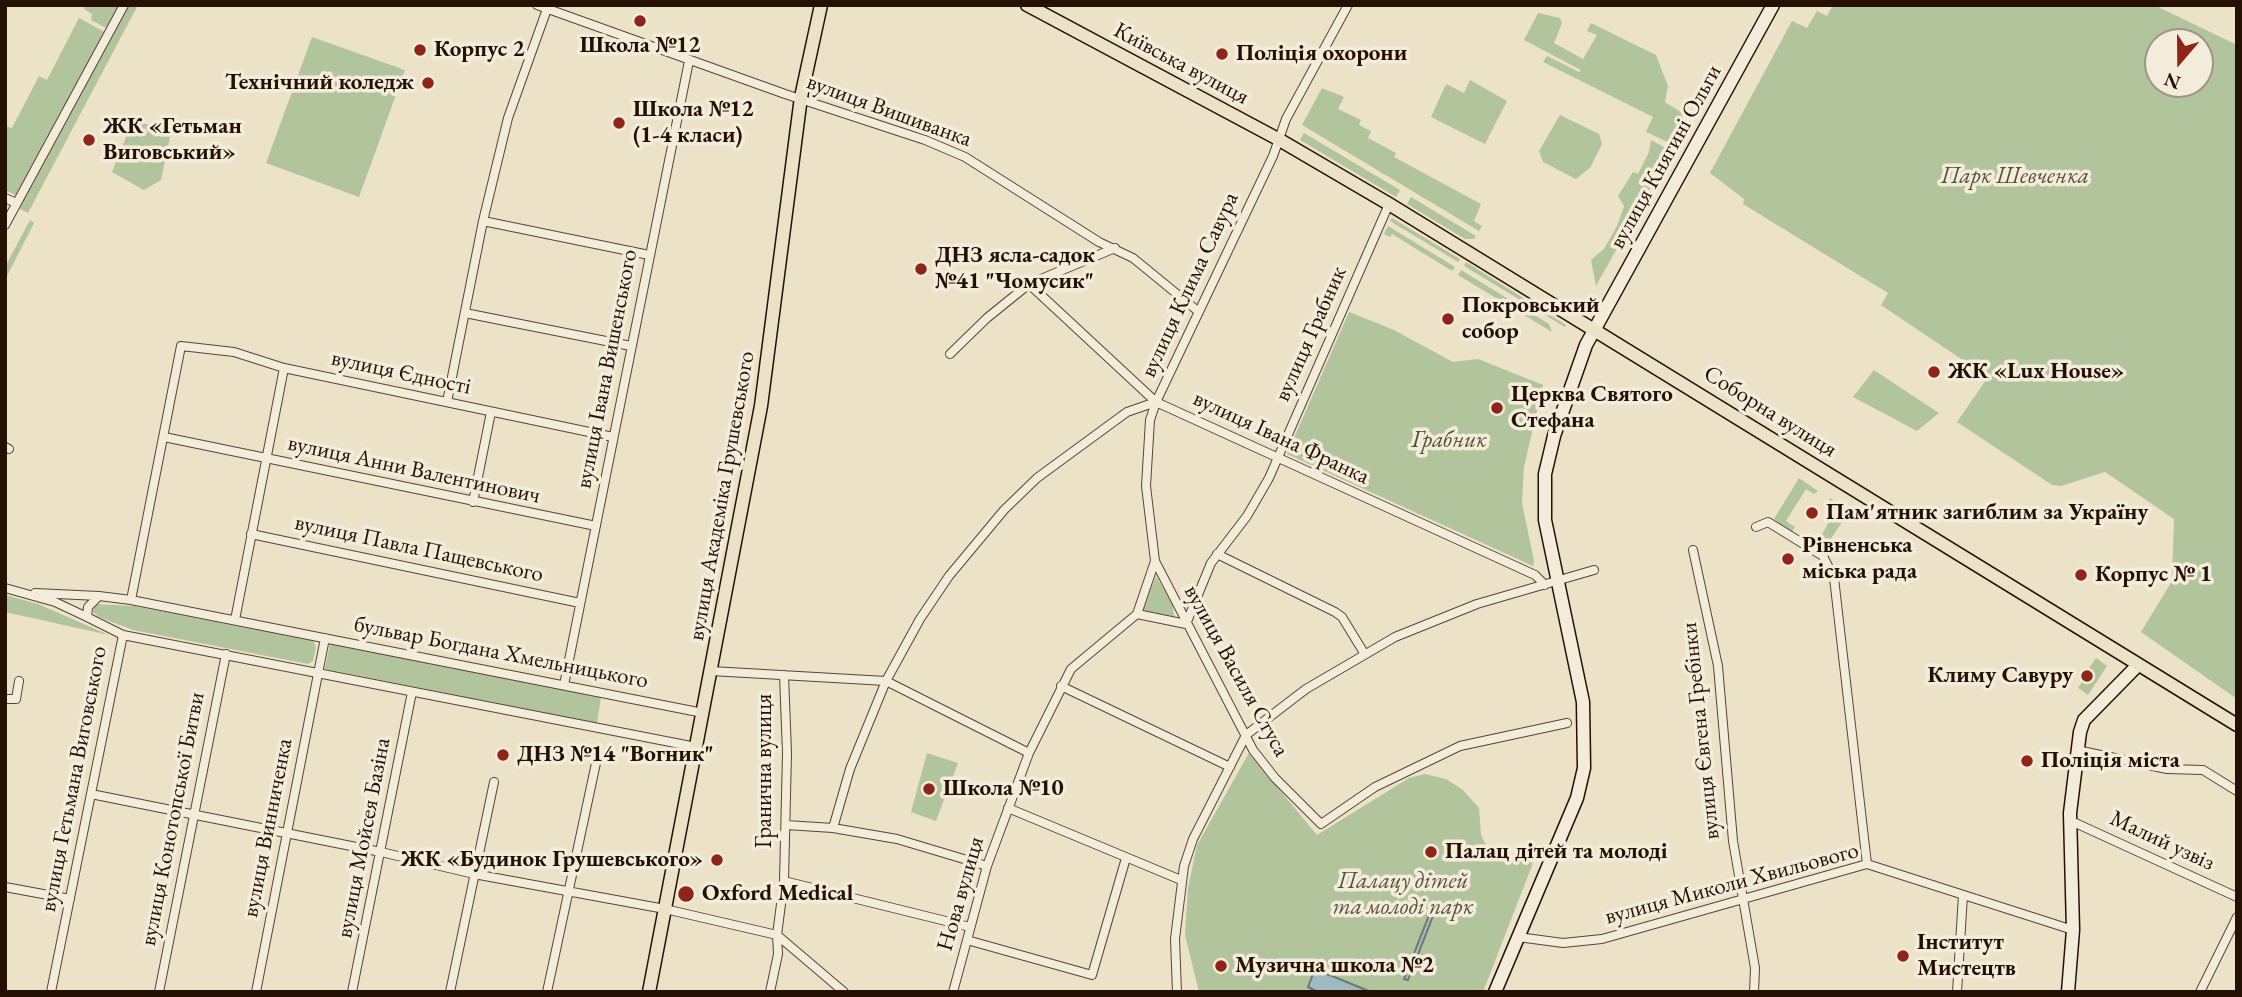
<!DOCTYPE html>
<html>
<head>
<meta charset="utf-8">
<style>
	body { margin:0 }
	#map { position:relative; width:2242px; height:997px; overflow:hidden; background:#ece2c8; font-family:"EB Garamond",serif }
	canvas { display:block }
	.frame { position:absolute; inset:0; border:7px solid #251104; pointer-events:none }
	.north { position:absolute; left:2144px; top:28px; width:70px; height:70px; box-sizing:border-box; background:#f3ecdb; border:2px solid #a19485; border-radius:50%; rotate:200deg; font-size:19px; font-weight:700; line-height:28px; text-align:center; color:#251104 }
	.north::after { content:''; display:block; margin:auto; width:24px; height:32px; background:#8f2418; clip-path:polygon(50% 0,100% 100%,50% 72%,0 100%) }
</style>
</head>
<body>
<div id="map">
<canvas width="2242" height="997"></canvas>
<div class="frame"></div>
<div class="north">N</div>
</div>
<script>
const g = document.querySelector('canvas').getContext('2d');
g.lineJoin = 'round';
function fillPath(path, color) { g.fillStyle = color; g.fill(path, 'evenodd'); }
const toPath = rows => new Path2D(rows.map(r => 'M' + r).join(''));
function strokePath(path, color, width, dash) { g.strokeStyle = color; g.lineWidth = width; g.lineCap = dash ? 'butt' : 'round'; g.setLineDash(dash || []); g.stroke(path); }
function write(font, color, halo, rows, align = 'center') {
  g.font = font + ' "EB Garamond",serif'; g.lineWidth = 7; g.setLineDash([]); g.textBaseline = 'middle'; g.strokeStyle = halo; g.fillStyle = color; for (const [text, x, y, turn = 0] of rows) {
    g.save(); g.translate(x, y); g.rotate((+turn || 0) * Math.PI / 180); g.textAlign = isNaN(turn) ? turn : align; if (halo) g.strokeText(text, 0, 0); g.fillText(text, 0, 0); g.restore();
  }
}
const green = toPath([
	[85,5,138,5,28,213,14,206,19,197,5,190,5,126,12,128,39,76,47,80,79,18,108,34,110,30,91,20,92,14,84,9],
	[1833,5,2154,5,2237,45,2237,699,2141,632,2172,581,2174,519,2105,472,2061,486,2052,485,1957,422,1988,377,1881,305,1888,293,1743,204,1744,199,1710,173,1792,21,1807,28,1817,11,1827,16],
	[2158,42,2200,42,2200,84,2158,84],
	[1538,13,1560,18,1562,23,1554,43,1583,59,1597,35,1587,31,1591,23,1656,55,1668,86,1665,102,1682,113,1685,127,1674,145,1646,132,1653,117,1543,62,1547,56,1579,72,1581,70,1524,40],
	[312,37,405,70,359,197,266,163],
	[1470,80,1507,101,1485,144,1431,117,1446,84,1464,93],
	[1322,88,1344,97,1338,109,1361,120,1359,125,1371,131,1368,138,1396,153,1394,157,1481,204,1474,221,1482,226,1479,231,1302,125],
	[1560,115,1599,134,1602,144,1590,168,1576,179,1543,162,1539,151],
	[133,120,171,132,161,180,144,190,112,172],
	[1304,133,1400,190,1396,197,1300,140],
	[1651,140,1671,151,1596,286,1591,260,1604,249,1617,226,1624,206,1618,196,1633,172,1638,174,1649,152],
	[1411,197,1476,236,1474,239,1465,239,1407,204],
	[1392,218,1460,259,1458,262,1390,221],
	[30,220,34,223,5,280,5,267],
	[1388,226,1455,267,1452,271,1392,234,1390,237,1384,234],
	[1466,262,1566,325,1565,327,1464,266],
	[1461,270,1549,324,1552,332,1458,275],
	[1349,312,1394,330,1453,362,1478,359,1543,385,1524,467,1522,503,1534,561,1533,566,1287,454],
	[1874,370,1939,413,1917,431,1853,397],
	[1799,478,1818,491,1814,494,1806,489,1786,521,1795,527,1791,533,1774,519],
	[1830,498,1850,510,1824,549,1819,550,1802,541,1807,534,1818,541,1837,508,1828,502],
	[1156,576,1173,605,1174,617,1143,610],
	[5,595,38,604,109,635,5,612],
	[95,604,134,606,313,641,316,647,313,661,308,664,133,630,99,617,93,612],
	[330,643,601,697,597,723,325,669],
	[2096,658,2107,666,2088,695,2078,688,2082,682,2090,683,2091,676,2086,673],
	[927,753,958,763,936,821,911,812],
	[1249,753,1317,835,1409,778,1425,774,1446,779,1463,790,1479,808,1481,835,1486,845,1533,863,1483,992,1199,992,1185,935,1188,888,1197,845]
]);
const water = toPath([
	[1431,910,1435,911,1408,980,1404,979,1431,910],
	[1315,969,1371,992,1318,992,1308,987,1315,969]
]);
const street = toPath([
	[537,5,785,94,925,140,965,157,1099,242,1133,258,1199,312],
	[5,198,16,203],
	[483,221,649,255],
	[5,225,124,5],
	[1029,284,1156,402,1535,575,1545,585],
	[465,313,631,346],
	[950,354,987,318,1029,284,1115,248],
	[447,402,483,221,508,118,547,9],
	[164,437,596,526],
	[5,447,9,449],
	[473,502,491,412],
	[1756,527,1768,522,1823,556,1834,578,1867,864],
	[251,534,580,603],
	[1693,550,1718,666,1733,841,1755,968,1754,992],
	[1217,554,1335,612,1342,617,1364,653],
	[1155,561,1253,750,1275,778,1321,824,1375,787,1460,746,1567,723],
	[5,588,55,602,87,617],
	[35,593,99,596],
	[131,600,181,346,234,352,284,368,613,437],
	[1137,614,1186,624],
	[235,620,284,368],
	[1186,624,1211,563,1247,516,1269,478,1389,204],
	[711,671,886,681,1029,753],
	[564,685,689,61],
	[1061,686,1230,767],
	[5,699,16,699,19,681],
	[696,747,123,635,87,617,88,607,99,596,131,600,703,713],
	[2077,750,2167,769,2203,770,2237,791],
	[91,794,381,852,474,874,665,909,777,935,844,992],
	[1008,808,1181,880],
	[2071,821,2237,897],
	[786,825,833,828,897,839,987,866],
	[833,828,850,769,886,681,920,619,949,576,1004,510,1037,478,1127,412,1156,402],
	[784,881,970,927],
	[5,887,70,899],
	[1518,937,1563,943,1602,939,1867,864,2073,930],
	[967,940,1092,975,1126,858],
	[51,992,123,635],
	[159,992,226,654],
	[256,992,325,638],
	[352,992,412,692],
	[450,992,494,782],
	[547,992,596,763],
	[770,992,778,954,777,935,784,881,787,753,784,675],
	[953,992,987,866,1029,753,1071,669,1137,614,1155,561,1146,486,1150,420,1156,402,1273,156,1286,119,1348,5],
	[1177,992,1175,939,1184,866,1193,839,1246,735,1306,689,1395,637,1477,604,1594,570],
	[1957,992,1963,895],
	[2200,992,2237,917]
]);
const secondary = toPath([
	[1495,992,1577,798,1584,768,1583,702,1545,520,1545,474,1554,436,1586,345,1773,5],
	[2068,992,2073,930,2070,813,2080,732,2084,720,2138,665]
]);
const primary = toPath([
	[1027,5,1278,139,1389,204,2237,725],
	[649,992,761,406,801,97,821,5]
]);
const markers = [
	[640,21,7,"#8f2418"],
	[420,50,7,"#8f2418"],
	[1222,54,7,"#8f2418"],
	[428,83,7,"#8f2418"],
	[619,123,7,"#8f2418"],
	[89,140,7,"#8f2418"],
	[921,269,7,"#8f2418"],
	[1448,319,7,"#8f2418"],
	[1934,372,7,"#8f2418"],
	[1497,408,7,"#8f2418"],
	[1812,513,7,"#8f2418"],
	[1788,559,7,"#8f2418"],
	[2081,575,7,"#8f2418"],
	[2087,676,7,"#8f2418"],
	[503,755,7,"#8f2418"],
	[2027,761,7,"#8f2418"],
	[929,789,7,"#8f2418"],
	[1431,852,7,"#8f2418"],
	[717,860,7,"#8f2418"],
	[686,894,9,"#8f2418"],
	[1903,956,7,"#8f2418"],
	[1221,966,7,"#8f2418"]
];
const poiNames = [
	["Школа №12",640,46,"center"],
	["Корпус 2",434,50],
	["Поліцiя охорони",1236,54],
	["Технічний коледж",414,83,"right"],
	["Школа №12",633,110],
	["(1-4 класи)",633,136],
	["ЖК «Гетьман",103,127],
	["Виговський»",103,153],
	["ДНЗ ясла-садок",935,256],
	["№41 \"Чомусик\"",935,282],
	["Покровський",1462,306],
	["собор",1462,332],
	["ЖК «Lux House»",1948,372],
	["Церква Святого",1511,395],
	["Стефана",1511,421],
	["Пам'ятник загиблим за Україну",1826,513],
	["Рівненська",1802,546],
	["міська рада",1802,572],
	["Корпус № 1",2095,575],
	["Климу Савуру",2073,676,"right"],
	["ДНЗ №14 \"Вогник\"",517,755],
	["Поліція міста",2041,761],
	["Школа №10",943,789],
	["Палац дітей та молоді",1445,852],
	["ЖК «Будинок Грушевського»",703,860,"right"],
	["Oxford Medical",702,894],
	["Інститут",1917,943],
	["Мистецтв",1917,969],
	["Музична школа №2",1235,966]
];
const streetNames = [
	["Київська вулиця",1181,64,28],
	["вулиця Вишиванка",889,111,20],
	["вулиця Княгині Ольги",1666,157,-61],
	["вулиця Клима Савура",1190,285,-65],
	["вулиця Грабник",1311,334,-66],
	["вулиця Івана Вишенського",607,369,-79],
	["вулиця Єдності",401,373,12],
	["Соборна вулиця",1770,412,32],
	["вулиця Івана Франка",1281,438,25],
	["вулиця Анни Валентинович",414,470,12],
	["вулиця Академіка Грушевського",722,496,-80],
	["вулиця Павла Пащевського",419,549,12],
	["бульвар Богдана Хмельницького",501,653,11],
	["вулиця Василя Стуса",1236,671,61],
	["вулиця Євгена Гребінки",1701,731,-96],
	["Гранична вулиця",765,771,-90],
	["вулиця Гетьмана Виговського",74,779,-79],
	["вулиця Конотопської Битви",173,819,-79],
	["вулиця Винниченка",268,828,-79],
	["вулиця Мойсея Базіна",364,838,-79],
	["Малий узвіз",2162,841,25],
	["вулиця Миколи Хвильового",1732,884,-15],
	["Нова вулиця",961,894,-74]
];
const parkNames = [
	["Парк Шевченка",2015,177],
	["Грабник",1449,441],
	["Палацу дітей",1403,882],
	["та молоді парк",1403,908]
];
fillPath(green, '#b2c49b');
fillPath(water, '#a0bac1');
strokePath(water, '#6f7675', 2);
strokePath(street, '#574535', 10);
strokePath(secondary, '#251104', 15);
strokePath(primary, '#251104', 15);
strokePath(street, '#f3ecdb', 8);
strokePath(secondary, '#f3ecdb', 12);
strokePath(primary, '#ece2c8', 12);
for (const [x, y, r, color] of markers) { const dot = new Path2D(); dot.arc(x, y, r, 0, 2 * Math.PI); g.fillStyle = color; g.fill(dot); strokePath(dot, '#f3ecdb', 2.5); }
write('bold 23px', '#251104', '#f3ecdb', poiNames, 'left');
write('23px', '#251104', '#f3ecdb', streetNames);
write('italic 23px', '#565039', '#f3ecdb', parkNames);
</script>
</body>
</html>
